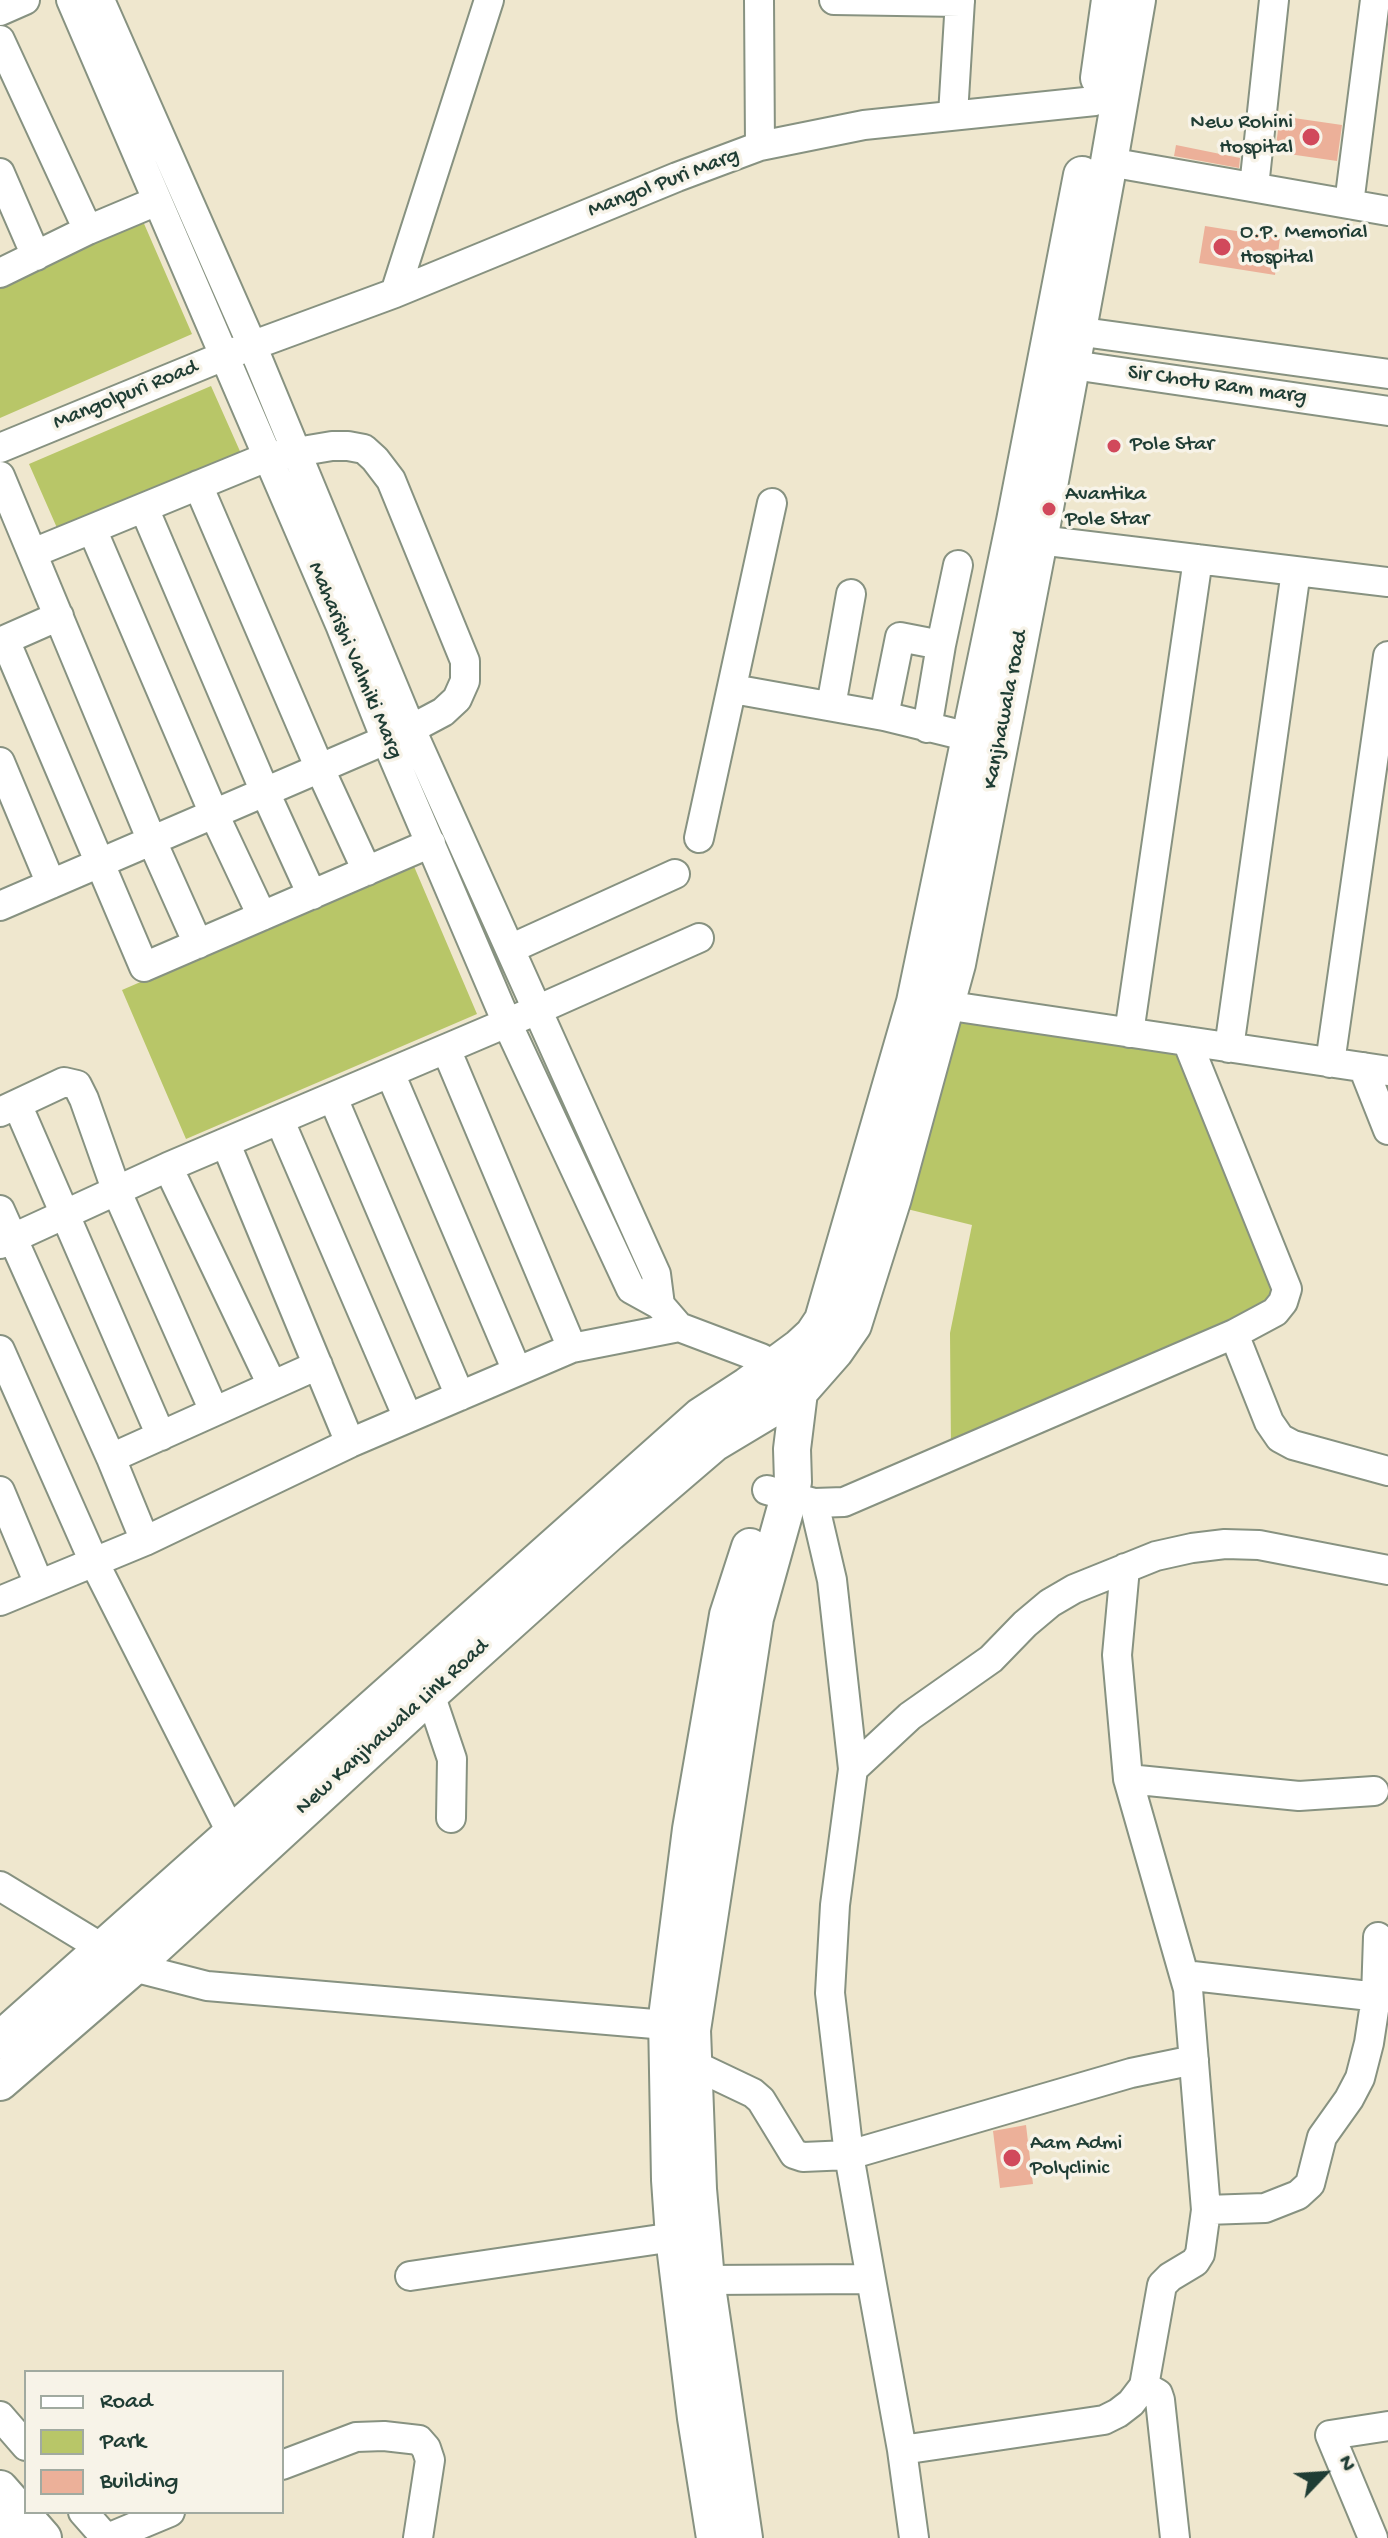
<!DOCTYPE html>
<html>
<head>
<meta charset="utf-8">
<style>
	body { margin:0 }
	#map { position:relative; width:1388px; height:2538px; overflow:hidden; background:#efe7ce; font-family:"Gochi Hand",sans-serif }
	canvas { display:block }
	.legend { position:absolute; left:24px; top:2370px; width:260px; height:144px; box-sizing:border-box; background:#f7f3e8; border:2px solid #a1aaa0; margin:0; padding:10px 14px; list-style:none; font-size:24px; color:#1f3d34 }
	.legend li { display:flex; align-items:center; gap:16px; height:40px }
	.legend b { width:40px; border:2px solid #a1aaa0 }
	.north { position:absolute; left:1284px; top:2434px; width:80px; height:80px; -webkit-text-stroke:6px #f7f3e8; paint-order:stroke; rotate:65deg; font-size:22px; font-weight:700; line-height:32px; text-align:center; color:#1f3d34 }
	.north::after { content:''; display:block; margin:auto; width:28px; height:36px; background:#1f3d34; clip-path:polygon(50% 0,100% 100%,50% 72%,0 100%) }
</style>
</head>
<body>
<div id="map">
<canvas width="1388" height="2538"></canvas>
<ul class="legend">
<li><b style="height:10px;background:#fff"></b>Road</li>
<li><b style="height:22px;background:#b8c668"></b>Park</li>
<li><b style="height:22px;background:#ecb099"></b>Building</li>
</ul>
<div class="north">N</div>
</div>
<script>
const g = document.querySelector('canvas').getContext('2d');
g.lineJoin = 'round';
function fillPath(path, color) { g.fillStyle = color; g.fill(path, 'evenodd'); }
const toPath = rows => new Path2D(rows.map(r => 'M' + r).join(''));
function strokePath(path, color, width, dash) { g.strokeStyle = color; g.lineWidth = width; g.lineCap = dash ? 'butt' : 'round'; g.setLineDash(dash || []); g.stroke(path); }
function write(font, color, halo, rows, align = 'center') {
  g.font = font + ' "Gochi Hand",sans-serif'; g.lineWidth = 7; g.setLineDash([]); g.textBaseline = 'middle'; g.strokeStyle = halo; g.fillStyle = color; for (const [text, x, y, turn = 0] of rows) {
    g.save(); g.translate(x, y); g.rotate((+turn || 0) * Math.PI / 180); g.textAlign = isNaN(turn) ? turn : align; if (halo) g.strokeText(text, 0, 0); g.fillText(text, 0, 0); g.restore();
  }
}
const green = toPath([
	[142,219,192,334,0,418,0,281],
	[211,386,243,458,61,537,29,464],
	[413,864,477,1014,186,1139,122,990],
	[961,1023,1180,1053,1277,1297,951,1450,950,1333,972,1225,907,1209]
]);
const building = toPath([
	[1280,116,1342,125,1337,161,1275,152],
	[1176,145,1240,158,1239,168,1174,156],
	[1205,226,1280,238,1275,275,1199,263],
	[1026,2125,1033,2184,1000,2188,993,2131]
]);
const minor = toPath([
	[71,0,341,627,386,740,507,1023,631,1289,660,1305,679,1327,761,1358,774,1367],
	[100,0,252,345,411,729,656,1274,660,1305],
	[759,0,760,146],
	[834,0,960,2],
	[0,11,25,0],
	[0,40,88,230],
	[953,115,960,0],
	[1109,162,1388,211],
	[0,173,36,256],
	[1254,187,1274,0],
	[1349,204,1375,0],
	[0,273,88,230,157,201],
	[395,293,489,0],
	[1061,329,1388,374],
	[1052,362,1388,411],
	[0,448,224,356,395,293,677,177,760,146,864,125,1095,101],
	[0,476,152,841,198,944],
	[198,485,320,769,367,871],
	[144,508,265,792,312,895],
	[92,529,214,814,262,916],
	[1039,540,1388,582],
	[5,640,144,967,431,843],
	[0,642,59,616],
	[733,689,884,716,990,742],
	[831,706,851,594],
	[884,716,900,637,941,645],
	[927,728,941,645,958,565],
	[0,762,51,884],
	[699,838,772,503],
	[0,906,411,729,443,712,457,699,465,681,465,661,391,480,375,459,364,449,348,446,332,446,267,457,33,553],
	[510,949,675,874],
	[944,1005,1388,1071],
	[1129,1033,1198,559],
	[1229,1048,1296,571],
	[446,1049,572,1348],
	[1330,1063,1388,656],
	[1363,1067,1388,1130],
	[390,1073,517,1371],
	[333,1098,460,1396],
	[17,1104,161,1436],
	[0,1112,64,1082,77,1085,84,1099,117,1192,214,1411],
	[280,1121,408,1418],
	[226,1144,350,1443],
	[168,1167,272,1385],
	[0,1210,111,1458,145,1541],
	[0,1244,168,1167,537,1010,699,938],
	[1234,1334,1269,1422,1280,1438,1293,1445,1388,1471],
	[0,1350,94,1562,232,1834],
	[111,1458,318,1365],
	[767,1490,814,1503,844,1502,1234,1334,1275,1312,1283,1302,1287,1289,1187,1041],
	[0,1491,39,1584],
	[814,1503,832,1580,853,1769,910,1716,991,1659,1025,1624,1050,1603,1074,1589,1156,1556,1192,1548,1225,1544,1259,1545,1388,1570],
	[0,1601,145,1541,350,1443,572,1348,679,1327],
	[430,1694,452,1759,451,1818],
	[853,1769,835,1905,830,1993,849,2155,871,2279],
	[1128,1779,1299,1796,1374,1791],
	[0,1886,133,1967,207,1986,666,2025,688,2029],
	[1184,1975,1388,1998],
	[692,2064,753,2093,761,2100,794,2154,803,2157,849,2155,1131,2073,1194,2060],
	[1206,2210,1265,2208,1298,2195,1310,2184,1322,2137,1349,2099,1360,2078,1369,2043,1376,1997,1378,1937],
	[410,2276,674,2237,694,2236],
	[706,2280,871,2279,902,2450,914,2538],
	[1144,2386,1158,2394,1160,2400,1175,2538],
	[0,2416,26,2446],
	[902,2450,1104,2420,1118,2413,1131,2403,1144,2386,1162,2285,1170,2277,1195,2262,1200,2254,1206,2210,1188,1989,1128,1779,1117,1655,1125,1568],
	[282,2465,356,2437,384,2436,419,2440,426,2448,430,2460,418,2538],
	[83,2512,106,2538],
	[108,2538,170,2512],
	[1373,2538,1330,2435,1388,2426]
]);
const major = toPath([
	[1099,78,1110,0],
	[0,2040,701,1416,747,1386,800,1347,813,1335,823,1320,915,1002,1015,521,1082,175],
	[0,2082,133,1967,430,1694,609,1533,714,1443,799,1392,835,1351,853,1325,893,1198,957,964,1039,540,1109,162,1137,0],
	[0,2489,43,2538],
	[715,2538,696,2418,674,2237,670,2180,667,2017,691,1829,728,1615,750,1547],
	[744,2538,706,2280,698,2189,692,2030,755,1618,793,1482,792,1449,799,1392]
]);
const highway = toPath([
	[0,2521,15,2538]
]);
const markers = [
	[1311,137,10,"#d1495b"],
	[1222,247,10,"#d1495b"],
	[1114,446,8,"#d1495b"],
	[1049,509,8,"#d1495b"],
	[1012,2158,10,"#d1495b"]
];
const poiNames = [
	["New Rohini",1293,124,"right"],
	["Hospital",1293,149,"right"],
	["O.P. Memorial",1240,234],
	["Hospital",1240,259],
	["Pole Star",1130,446],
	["Avantika",1065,496],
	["Pole Star",1065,521],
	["Aam Admi",1030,2145],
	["Polyclinic",1030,2170]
];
const streetNames = [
	["Mangol Puri Marg",664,184,-21],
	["Sir Chotu Ram marg",1217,386,8],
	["Mangolpuri Road",126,396,-22],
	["Maharishi Valmiki Marg",354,661,67],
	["Kanjhawala road",1007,710,-79],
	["New Kanjhawala Link Road",393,1728,-42]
];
fillPath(green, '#b8c668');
fillPath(building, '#ecb099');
strokePath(minor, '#879281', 32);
strokePath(major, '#879281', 40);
strokePath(highway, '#879281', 46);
strokePath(minor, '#fff', 28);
strokePath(major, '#fff', 36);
strokePath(highway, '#fff', 42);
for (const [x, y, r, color] of markers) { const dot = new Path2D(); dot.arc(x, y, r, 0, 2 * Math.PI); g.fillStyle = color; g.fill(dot); strokePath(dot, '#f7f3e8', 3); }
write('22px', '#1f3d34', '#f7f3e8', poiNames, 'left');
write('22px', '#1f3d34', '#f7f3e8', streetNames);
</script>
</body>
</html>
